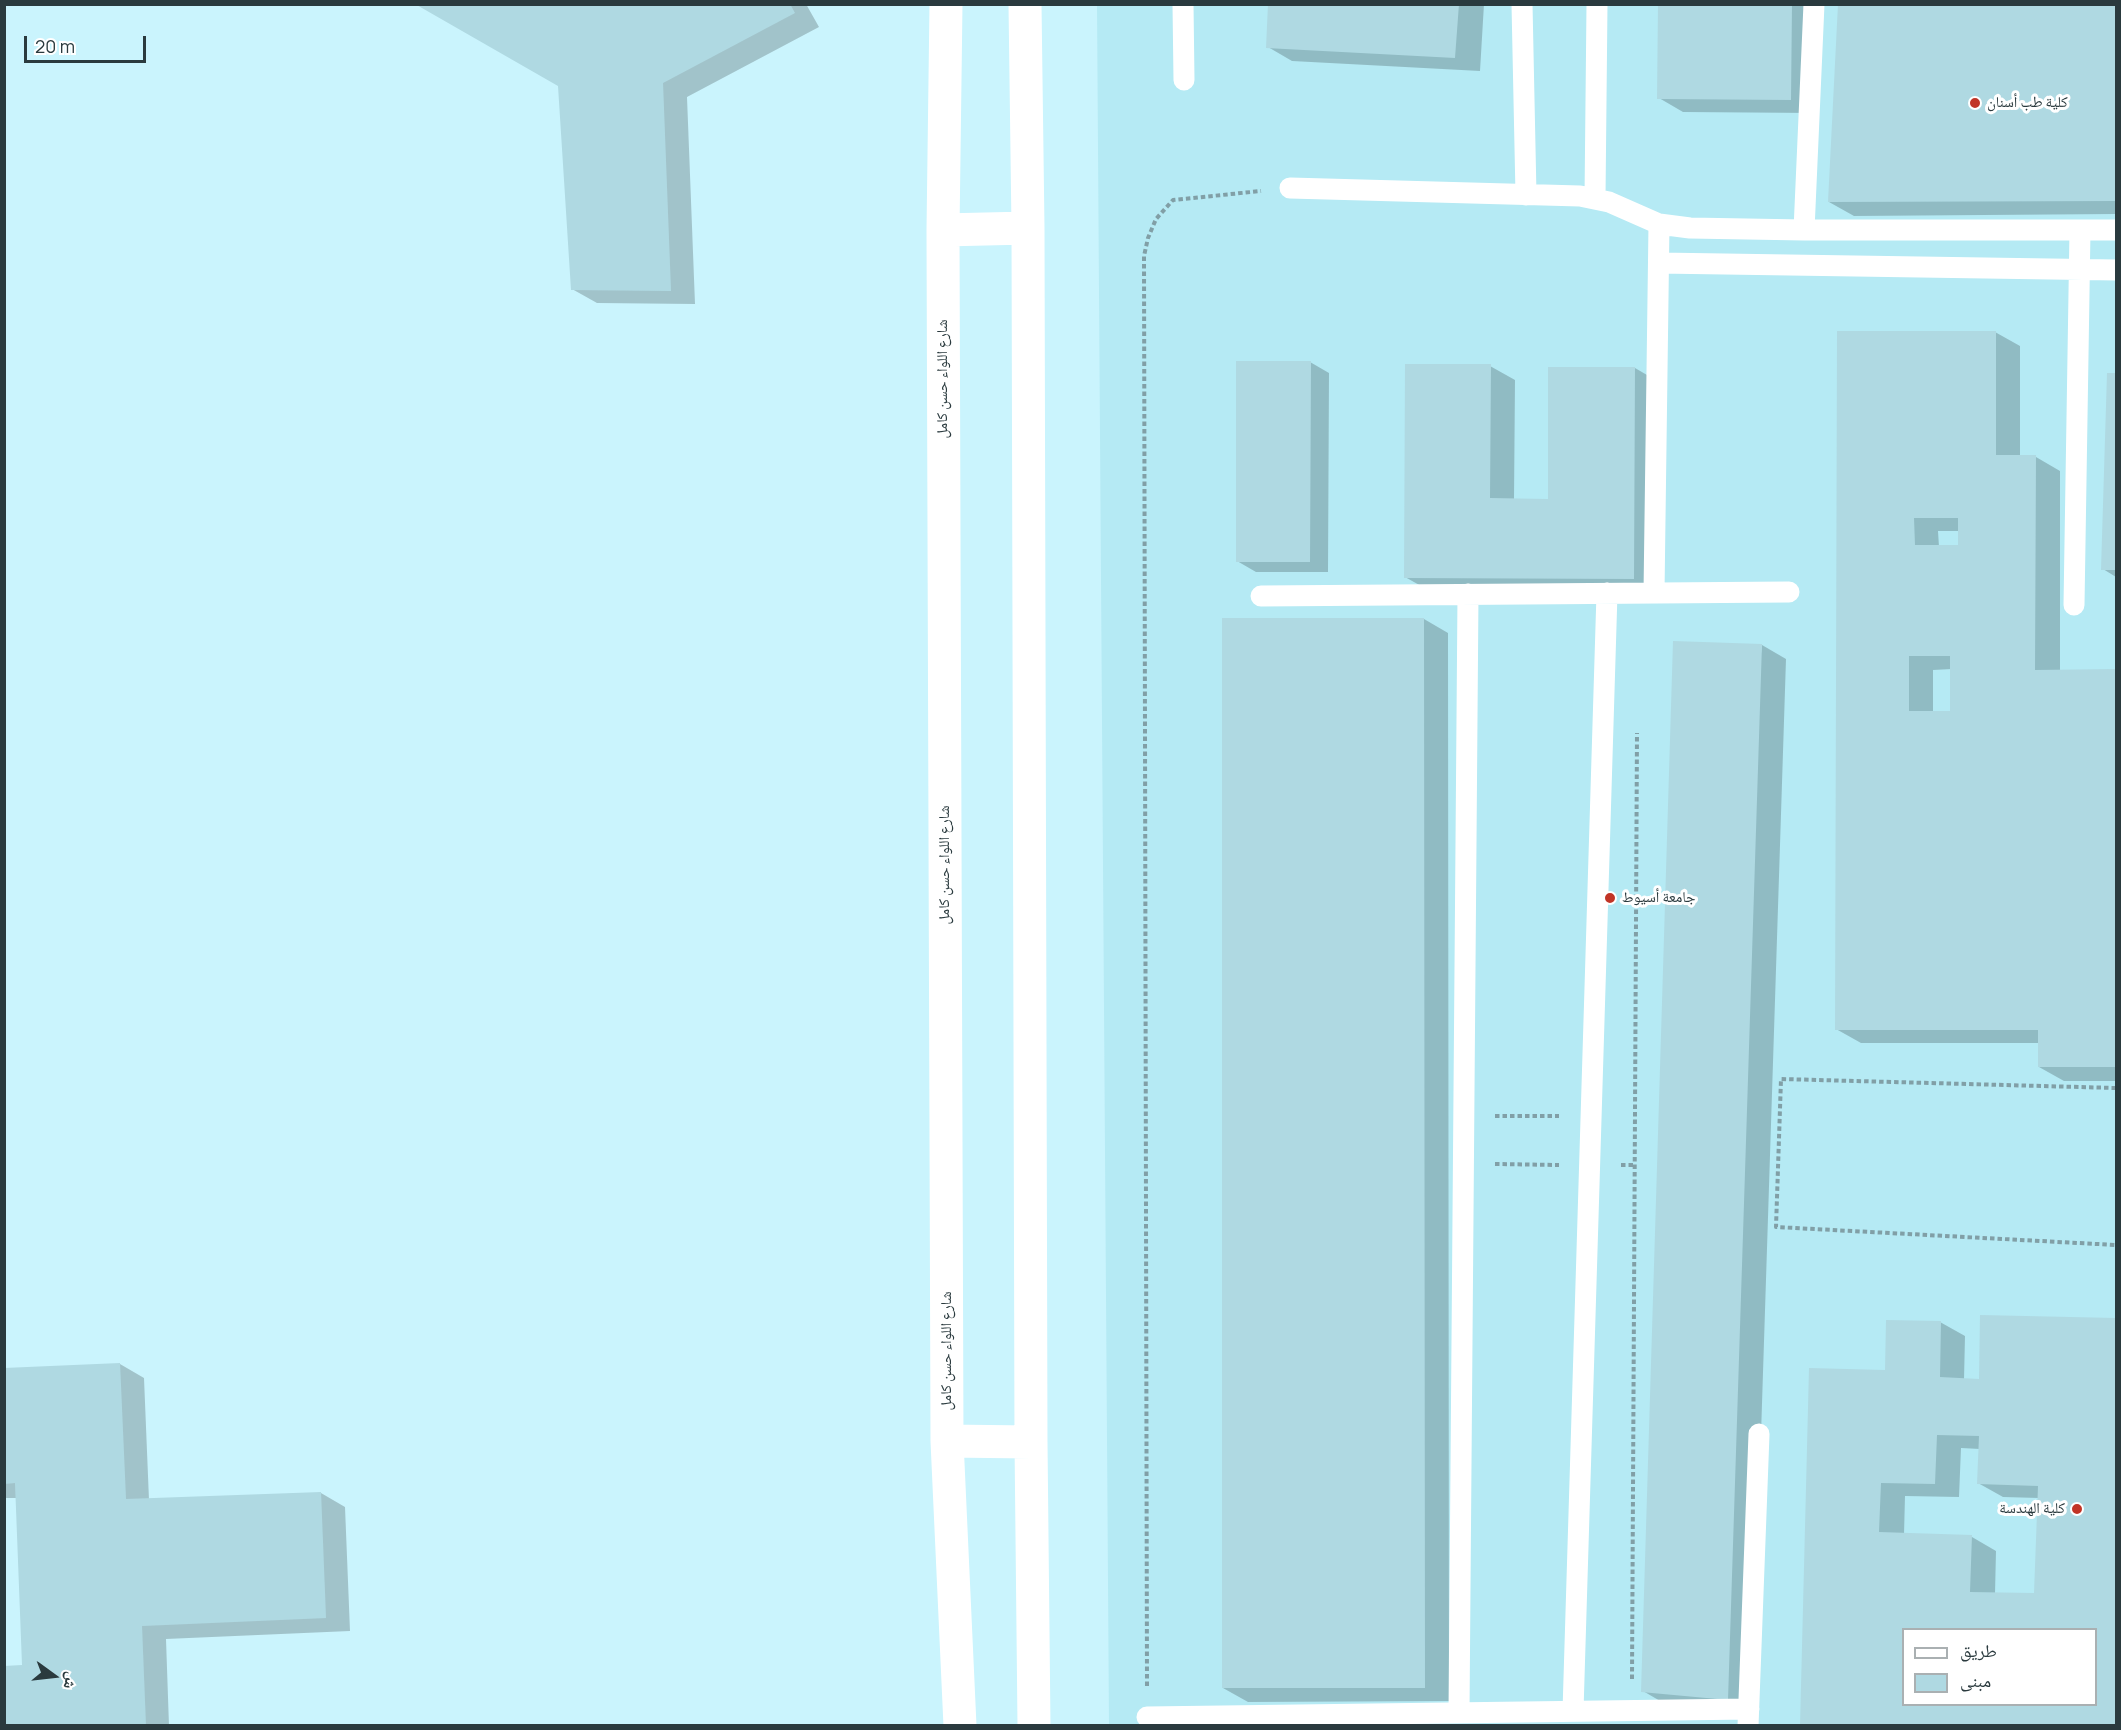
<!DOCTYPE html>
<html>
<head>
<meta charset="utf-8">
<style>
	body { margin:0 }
	#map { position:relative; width:2121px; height:1730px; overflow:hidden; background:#caf4fd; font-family:Manrope,"Noto Naskh Arabic",sans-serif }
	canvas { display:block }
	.frame { position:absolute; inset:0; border:6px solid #2a3a3e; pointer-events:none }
	.legend { position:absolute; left:1902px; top:1628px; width:195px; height:78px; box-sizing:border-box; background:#fff; border:2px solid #aab0b2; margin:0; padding:8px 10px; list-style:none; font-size:18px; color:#2a3a3e }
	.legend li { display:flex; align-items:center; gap:12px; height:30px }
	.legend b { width:30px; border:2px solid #aab0b2 }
	.north { position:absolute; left:24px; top:1646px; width:60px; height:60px; -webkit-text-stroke:4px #fff; paint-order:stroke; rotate:105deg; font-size:16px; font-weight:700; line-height:24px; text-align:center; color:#2a3a3e }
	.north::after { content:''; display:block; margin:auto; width:21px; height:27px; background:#2a3a3e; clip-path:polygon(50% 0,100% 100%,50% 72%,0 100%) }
	.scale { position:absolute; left:24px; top:36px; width:122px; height:27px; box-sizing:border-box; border:3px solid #2a3a3e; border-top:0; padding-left:8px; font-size:18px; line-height:21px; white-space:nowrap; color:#2a3a3e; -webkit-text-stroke:4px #fff; paint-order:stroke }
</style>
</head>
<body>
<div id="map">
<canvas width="2121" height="1730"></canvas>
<div class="frame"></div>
<ul class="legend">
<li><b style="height:8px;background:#fff"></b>طريق</li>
<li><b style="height:16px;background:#afd9e2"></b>مبنى</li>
</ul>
<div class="north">ش</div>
<div class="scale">20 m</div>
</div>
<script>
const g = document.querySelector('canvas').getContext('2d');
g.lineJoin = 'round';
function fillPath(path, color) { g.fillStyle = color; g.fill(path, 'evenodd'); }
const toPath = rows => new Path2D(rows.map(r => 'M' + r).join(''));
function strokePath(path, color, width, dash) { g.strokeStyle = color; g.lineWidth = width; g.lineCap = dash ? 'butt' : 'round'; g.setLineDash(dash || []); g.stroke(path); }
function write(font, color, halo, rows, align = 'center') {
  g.font = font + ' Manrope,"Noto Naskh Arabic",sans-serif'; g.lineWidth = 6; g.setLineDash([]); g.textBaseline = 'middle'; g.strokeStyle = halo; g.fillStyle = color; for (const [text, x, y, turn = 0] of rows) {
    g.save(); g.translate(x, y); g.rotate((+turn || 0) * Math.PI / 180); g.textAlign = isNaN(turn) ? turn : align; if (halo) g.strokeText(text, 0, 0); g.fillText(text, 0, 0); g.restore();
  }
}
const built = toPath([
	[1097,5,2116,5,2116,1725,1109,1725],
	[1904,1630,2096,1630,2096,1704,1904,1704]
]);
const shadow = toPath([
	[418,4,806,4,819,27,687,97,695,304,597,303,572,289,559,85],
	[1270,4,1484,4,1480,71,1292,61,1268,47],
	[1660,4,1816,4,1815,113,1683,112,1659,98],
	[1840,4,2116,4,2116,214,1854,216,1829,202],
	[1838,332,1995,332,2020,346,2020,456,2036,457,2060,471,2060,671,2116,671,2116,1081,2064,1081,2039,1067,2040,1043,1861,1043,1836,1029],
	[1938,531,1959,531,1959,547,1939,547],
	[1952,669,1952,712,1933,712,1933,670],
	[1310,362,1329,373,1328,572,1256,572,1237,561],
	[1490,366,1515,380,1514,500,1549,500,1635,368,1659,382,1659,592,1430,591,1405,577],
	[2109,375,2116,375,2116,577,2103,569],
	[1424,619,1448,633,1449,1701,1248,1702,1223,1688],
	[1762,645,1786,659,1752,1714,1667,1705,1643,1691],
	[1982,1317,2116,1319,2116,1726,1802,1726,1887,1372,1940,1322,1965,1336,1964,1380,1980,1380],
	[1961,1448,1980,1449,1978,1483,2003,1497,2039,1498,2036,1595,1995,1594,1996,1551,1972,1537,1904,1535,1905,1496,1959,1497],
	[1904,1630,2096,1630,2096,1704,1904,1704],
	[120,1364,144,1378,149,1500,321,1493,345,1507,350,1631,166,1639,169,1726,4,1726,24,1667,17,1498,4,1498,4,1369]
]);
const building = toPath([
	[415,4,790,4,795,13,663,83,671,291,571,290,558,86],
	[1268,4,1459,4,1455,58,1266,48],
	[1658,4,1792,4,1791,100,1657,99],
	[1838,4,2116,4,2116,201,1828,202],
	[1837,331,1996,331,1996,455,2036,455,2035,670,2116,669,2116,1067,2038,1067,2038,1030,1835,1030],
	[1914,518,1958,518,1958,545,1915,545],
	[1909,656,1950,656,1950,711,1909,711],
	[1236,361,1311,361,1310,562,1236,562],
	[1405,364,1491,364,1490,498,1548,499,1548,367,1635,367,1634,579,1404,578],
	[2107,373,2116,373,2116,570,2101,570],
	[1222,618,1424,618,1425,1688,1222,1688],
	[1673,641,1762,644,1728,1700,1641,1692],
	[1980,1315,2116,1318,2116,1726,1800,1726,1809,1368,1885,1370,1886,1320,1941,1321,1940,1377,1979,1379],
	[1937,1435,1979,1436,1977,1484,2038,1486,2034,1593,1970,1592,1972,1535,1879,1532,1881,1483,1935,1484],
	[1904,1630,2096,1630,2096,1704,1904,1704],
	[120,1363,126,1499,321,1492,326,1618,142,1626,146,1726,4,1726,4,1666,22,1665,15,1483,4,1484,4,1368]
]);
const path = toPath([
	[2116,1088,1781,1079,1776,1227,2116,1245],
	[1495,1116,1559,1116],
	[1495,1164,1559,1165],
	[1621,1165,1635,1165],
	[1632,1679,1637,733],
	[1147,1686,1144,256,1148,238,1156,219,1173,200,1261,191]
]);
const service = toPath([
	[1183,4,1184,80],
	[1522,4,1526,195],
	[1290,188,1580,196,1609,202,1659,224,1690,228,1804,230,2116,230],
	[1595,198,1597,4],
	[1804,230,1814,4],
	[1659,263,2116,270],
	[1654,593,1659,224],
	[1261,596,1789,592],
	[2074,605,2080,230],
	[1573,1711,1607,593],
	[1459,1712,1468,594],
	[1147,1717,1749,1709],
	[1748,1726,1759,1434]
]);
const secondary = toPath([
	[946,4,943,230,947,1441,960,1726],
	[1025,4,1028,228,1031,1442,1034,1726],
	[943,230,1028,228],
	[947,1441,1031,1442]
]);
const markers = [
	[1975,103,6,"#c13426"],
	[1610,898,6,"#c13426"],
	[2077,1509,6,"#c13426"]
];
const poiNames = [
	["كلية طب أسنان",1987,103],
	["جامعة أسيوط",1622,898],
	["كلية الهندسة",2065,1509,"right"]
];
const streetNames = [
	["شارع اللواء حسن كامل",943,379,-90],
	["شارع اللواء حسن كامل",945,865,-90],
	["شارع اللواء حسن كامل",947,1351,-90]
];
fillPath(built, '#b5eaf4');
fillPath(shadow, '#0003');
fillPath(building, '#afd9e2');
strokePath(path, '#819fa6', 4, [4.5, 3]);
strokePath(service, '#fff', 21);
strokePath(secondary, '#fff', 33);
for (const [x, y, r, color] of markers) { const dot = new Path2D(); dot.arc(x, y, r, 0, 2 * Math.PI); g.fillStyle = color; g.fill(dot); strokePath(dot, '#fff', 2); }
write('15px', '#2a3a3e', '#fff', poiNames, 'left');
write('15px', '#2a3a3e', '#fff', streetNames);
</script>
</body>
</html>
